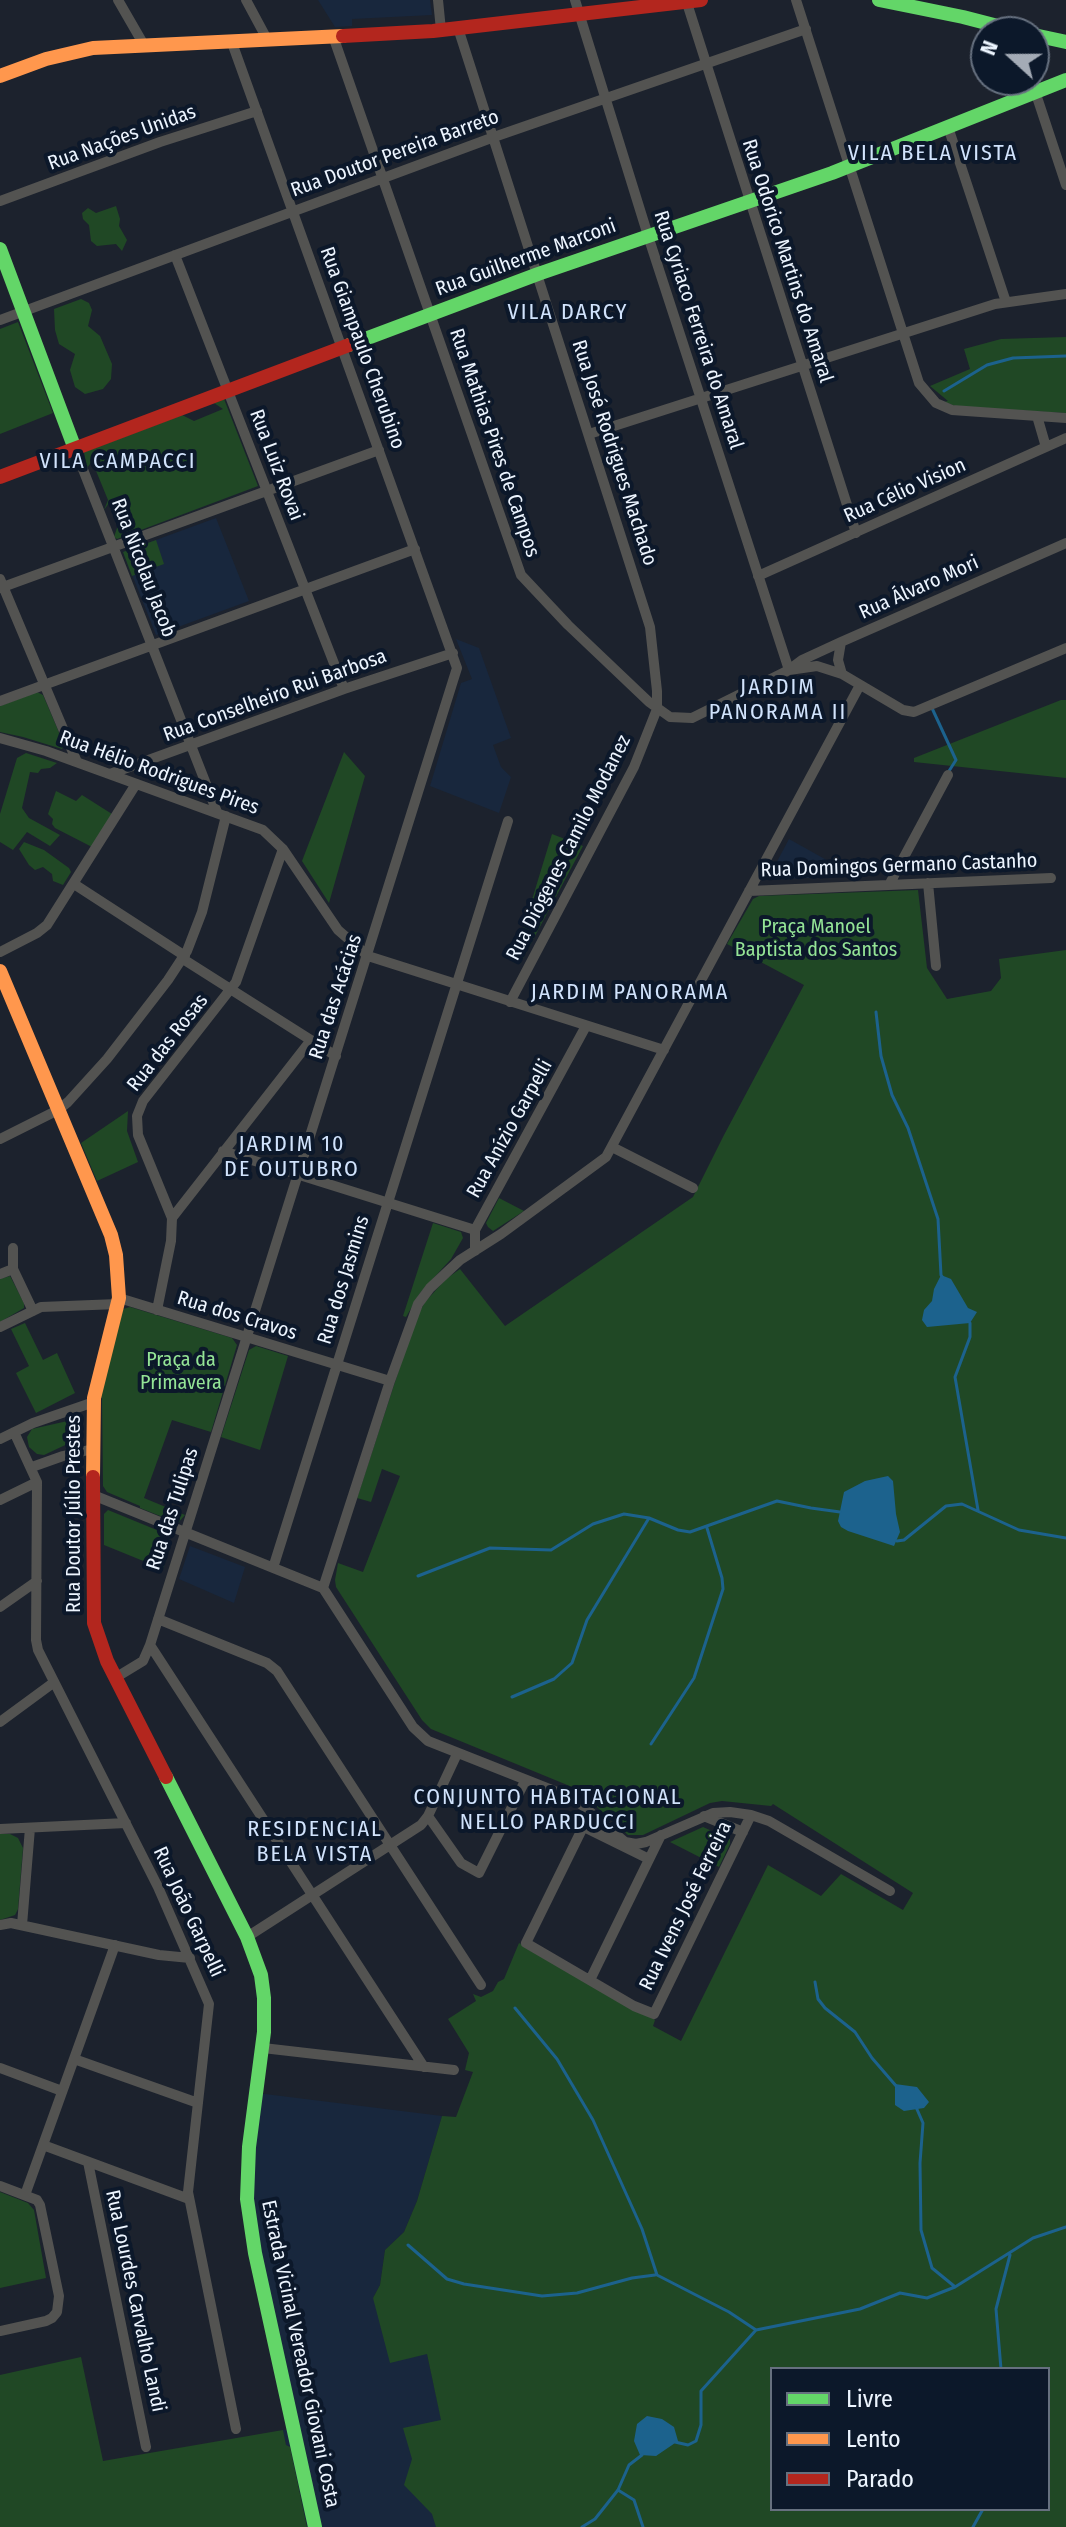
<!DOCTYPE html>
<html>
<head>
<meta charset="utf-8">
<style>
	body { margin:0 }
	#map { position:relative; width:1066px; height:2527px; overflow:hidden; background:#1c222d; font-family:"Fira Sans Condensed",sans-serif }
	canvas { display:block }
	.legend { position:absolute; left:770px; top:2367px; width:280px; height:144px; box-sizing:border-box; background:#0c182a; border:2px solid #66707f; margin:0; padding:10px 14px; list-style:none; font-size:24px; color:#edf5ff }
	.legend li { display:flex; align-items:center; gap:16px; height:40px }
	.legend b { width:40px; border:2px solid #66707f }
	.north { position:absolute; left:970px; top:16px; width:80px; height:80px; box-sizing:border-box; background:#0c182a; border:2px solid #66707f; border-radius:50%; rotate:291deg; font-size:22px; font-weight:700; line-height:32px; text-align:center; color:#edf5ff }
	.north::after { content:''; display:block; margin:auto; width:28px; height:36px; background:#a4abb6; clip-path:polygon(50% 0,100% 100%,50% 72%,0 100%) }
</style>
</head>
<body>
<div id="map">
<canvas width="1066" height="2527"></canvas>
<ul class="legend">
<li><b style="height:10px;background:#63d668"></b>Livre</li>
<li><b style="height:10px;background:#ff974d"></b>Lento</li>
<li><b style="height:10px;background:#b3261e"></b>Parado</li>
</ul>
<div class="north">N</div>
</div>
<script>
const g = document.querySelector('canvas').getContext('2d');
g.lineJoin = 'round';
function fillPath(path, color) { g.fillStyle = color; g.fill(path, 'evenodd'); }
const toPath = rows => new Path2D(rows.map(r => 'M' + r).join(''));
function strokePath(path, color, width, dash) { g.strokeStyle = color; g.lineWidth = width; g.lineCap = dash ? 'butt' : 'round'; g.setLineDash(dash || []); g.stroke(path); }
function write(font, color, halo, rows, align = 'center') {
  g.font = font + ' "Fira Sans Condensed",sans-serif'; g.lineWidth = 8; g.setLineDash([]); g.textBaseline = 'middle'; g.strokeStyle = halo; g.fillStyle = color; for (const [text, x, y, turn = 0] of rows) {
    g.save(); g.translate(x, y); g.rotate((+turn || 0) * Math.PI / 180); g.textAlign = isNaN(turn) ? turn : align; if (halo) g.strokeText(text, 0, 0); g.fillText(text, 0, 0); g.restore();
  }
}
const built = toPath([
	[318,0,430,0,432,15,352,19,352,26,335,27],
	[216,518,249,601,156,635,123,552],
	[456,639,479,648,511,738,493,745,501,767,511,777,499,813,430,786,461,683,472,679],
	[789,839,832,863,825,877,778,879,773,877,772,871],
	[190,1546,245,1567,234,1603,179,1579],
	[257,2093,442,2116,417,2201,404,2232,385,2250,380,2285,373,2298,427,2354,465,2527,307,2527,290,2448,286,2445,283,2430,293,2428,251,2233]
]);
const green = toPath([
	[116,206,120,219,119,226,127,240,122,251,116,244,97,246,91,241,89,225,83,219,82,213,88,208,96,213],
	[81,299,89,303,92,310,88,326,100,336,112,364,111,379,103,389,85,394,75,387,70,370,75,354,59,344,55,330,54,309],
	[18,322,53,413,0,434,0,329],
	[1066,337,1066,413,958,407,944,402,948,401,930,386,970,369,964,349,1001,339],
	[224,399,258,486,117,539,114,537,118,525,109,503,104,510,108,500,92,461,87,468,84,452,182,415,194,421,223,409,214,403],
	[156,540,164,564,132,576,123,552],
	[37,692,43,695,64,744,62,749,23,737,0,732,0,706],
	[1061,700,1066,700,1066,778,914,762,914,758],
	[344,752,365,776,329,903,302,861],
	[26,753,57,763,50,768,41,769,38,773,30,772,22,808,29,818,60,835,50,846,27,832,13,850,0,842,0,814,17,758],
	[56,791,76,801,82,795,112,814,92,847,55,828,52,824,53,819,48,814],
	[552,834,583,846,520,964,513,962],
	[24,842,44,850,69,868,71,872,63,885,53,881,52,874,43,867,35,870,29,865,19,849],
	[918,890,927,968,947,999,991,991,1001,978,999,959,1066,950,1066,2527,436,2527,432,2514,404,2485,412,2459,403,2428,441,2420,427,2354,390,2363,373,2298,380,2285,385,2250,404,2232,417,2201,442,2116,456,2117,473,2072,465,2070,469,2053,448,2019,476,2001,473,1994,481,1997,493,1991,498,1982,504,1979,519,1943,655,2020,653,2026,681,2041,768,1865,821,1896,841,1874,903,1910,913,1893,773,1804,771,1806,722,1801,710,1803,643,1835,628,1835,577,1789,431,1729,422,1720,336,1587,335,1580,338,1563,363,1572,400,1476,382,1469,371,1502,357,1498,416,1318,425,1302,446,1279,460,1269,505,1326,693,1197,724,1135,804,985,727,944,753,899,759,896],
	[772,2369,1048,2369,1048,2509,772,2509],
	[128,1111,127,1131,138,1162,97,1181,81,1143],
	[499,1198,524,1211,493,1231,488,1227,486,1223],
	[433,1223,461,1232,463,1238,451,1259,420,1293,406,1317,403,1316],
	[10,1276,24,1303,24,1308,0,1322,0,1279],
	[130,1307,232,1338,237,1345,211,1432,172,1420,144,1498,185,1515,178,1523,140,1508,140,1506,107,1492,103,1486,102,1398,100,1397,123,1309],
	[25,1323,43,1360,57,1353,75,1393,36,1413,16,1373,29,1366,11,1329],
	[256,1346,288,1356,260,1450,221,1437,249,1350],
	[72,1420,77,1421,82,1427,83,1433,78,1439,44,1455,37,1454,29,1447,27,1437,32,1429],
	[108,1510,169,1535,171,1544,163,1569,104,1545,104,1514],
	[703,1827,730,1839,730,1844,719,1867,670,1842],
	[0,1834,10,1834,18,1838,23,1848,18,1909,15,1915,0,1920],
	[0,2192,28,2203,34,2210,46,2278,0,2288],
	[81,2357,103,2461,283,2430,286,2445,290,2447,307,2527,0,2527,0,2375]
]);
const water = toPath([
	[941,1275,951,1279,968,1308,977,1312,970,1323,927,1327,922,1320,924,1310,932,1301,934,1289],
	[888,1476,893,1481,896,1514,900,1532,894,1546,848,1531,841,1527,838,1521,844,1492,865,1481],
	[895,2084,917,2087,929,2102,924,2108,904,2111,895,2105],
	[647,2416,662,2419,674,2427,678,2441,656,2456,640,2455,634,2441,637,2424]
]);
const stream = toPath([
	[944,391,987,365,1013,358,1066,356],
	[931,706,956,760,949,771],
	[876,1012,881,1056,892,1095,908,1128,938,1219,941,1275,943,1278],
	[970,1323,970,1337,955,1377,978,1510],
	[897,1541,904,1540,946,1506,962,1504,1019,1530,1066,1538],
	[418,1576,490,1548,551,1550,593,1524,624,1514,649,1518,678,1530,690,1532,777,1501,811,1508,840,1512],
	[512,1697,554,1679,572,1663,587,1620,649,1518],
	[651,1744,694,1678,723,1589,722,1578,707,1528],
	[815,1982,818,1999,825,2008,855,2032,872,2058,897,2087],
	[515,2008,557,2059,593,2120,642,2229,657,2275,729,2312,756,2330],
	[916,2107,923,2123,920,2163,921,2230,932,2268,954,2286],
	[408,2245,447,2279,464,2284,542,2296,577,2293,632,2278,655,2275],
	[1001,2369,996,2309,1010,2255],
	[675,2442,688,2445,696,2441,701,2425,701,2391,756,2330,860,2309,900,2293,927,2298,955,2287,1033,2238,1066,2227],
	[618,2490,634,2500,643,2527],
	[582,2527,595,2519,618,2490,629,2465,642,2455],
	[973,2527,983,2509]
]);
const street = toPath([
	[118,0,144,45],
	[246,0,267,39],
	[438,0,441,30],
	[575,0,650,242,789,670],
	[686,0,856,533],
	[796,0,919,383,936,403,952,410,1066,418],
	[458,28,650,627,657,691,657,709,634,767,510,1002],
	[333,36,521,575,568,625,649,702,670,717,692,718,789,670,817,666,842,674,903,710,914,712,1066,648],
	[1035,91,1066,185],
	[948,127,1006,302],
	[0,201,160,142,257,111],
	[175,255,344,689],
	[0,320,494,137,806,29],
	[1037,416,1046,447],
	[589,434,995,304,1066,294],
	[75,449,217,812],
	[758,576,1066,438],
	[0,579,77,762],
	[0,588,379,450],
	[841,642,838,660,842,674],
	[794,666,802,660,841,642,1066,543],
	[0,701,415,549],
	[0,738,46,751,263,830,283,849,338,930,368,956,664,1050],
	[110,774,344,689,453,653],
	[928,883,936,966],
	[74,884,185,956],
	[889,885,948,775],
	[749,891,1051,878],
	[0,952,37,933,47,925,136,784],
	[183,959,336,1056],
	[0,1139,58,1110,68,1102,107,1059,168,980,187,951,202,912,226,816],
	[612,1147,693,1188],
	[223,1151,475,1230],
	[172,1218,311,1040],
	[13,1248,13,1269],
	[475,1251,475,1230,586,1026],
	[0,1274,13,1269,33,1311],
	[119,1298,390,1381],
	[157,1310,171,1241,172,1218,138,1135,137,1116,143,1101,236,982,283,849],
	[0,1327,41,1307,118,1304],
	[14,1432,37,1482,36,1640,38,1650,158,1887,209,2004,188,2192,236,2429],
	[0,1439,33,1423,94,1402],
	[32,1467,63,1456,93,1449],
	[93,1495,323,1588],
	[0,1500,37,1482],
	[273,1568,508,821],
	[323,1588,390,1381,418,1304,430,1288,460,1260,501,1234,606,1157,860,685],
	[323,1588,413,1727,428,1741,567,1796,582,1805,625,1842,636,1844,646,1842,713,1813,730,1812,751,1815,769,1821,890,1891],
	[0,1607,37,1581],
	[158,1619,267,1663,277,1671,481,1985],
	[150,1645,424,2067],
	[115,1678,143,1661,150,1645,457,668,231,40],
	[0,1722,53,1683],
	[590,1813,526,1943,634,2006,654,2014,751,1815],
	[428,1816,461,1863,479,1873,525,1781],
	[704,1816,743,1832],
	[584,1827,649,1859],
	[0,1829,126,1823],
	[0,1925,11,1923,159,1955,190,1958],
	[22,1925,30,1828],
	[247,1937,421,1825,428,1816,457,1754],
	[590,1980,661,1835],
	[263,2048,454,2070],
	[74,2059,198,2103],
	[0,2068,62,2091],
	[43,2145,189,2199],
	[88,2162,146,2447],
	[0,2186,37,2200,40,2205,59,2296,57,2312,52,2318,46,2321,0,2331],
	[25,2195,115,1945]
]);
const fast = toPath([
	[879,0,963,17,1021,32],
	[1034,35,1066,42],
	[0,249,75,449],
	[349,345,538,274,832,173,1066,80],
	[166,1777,247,1937,261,1975,264,1998,264,2032,249,2147,247,2199,255,2253,315,2527]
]);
const slow = toPath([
	[0,76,46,59,93,48,343,36],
	[0,971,111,1235,116,1255,119,1298,94,1398,93,1477]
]);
const jam = toPath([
	[343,36,433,31,701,0],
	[0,477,349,345],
	[93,1477,94,1623,107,1661,166,1777]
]);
const streetNames = [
	["Rua Nações Unidas",122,138,-20],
	["Rua Doutor Pereira Barreto",395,154,-20],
	["Rua Guilherme Marconi",526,258,-20],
	["Rua Odorico Martins do Amaral",787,261,72],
	["Rua Cyriaco Ferreira do Amaral",698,330,72],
	["Rua Giampaulo Cherubino",362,348,70],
	["Rua Mathias Pires de Campos",494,443,71],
	["Rua José Rodrigues Machado",614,453,72],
	["Rua Luiz Rovai",276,465,69],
	["Rua Célio Vision",905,491,-24],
	["Rua Nicolau Jacob",143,568,69],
	["Rua Álvaro Mori",919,588,-24],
	["Rua Conselheiro Rui Barbosa",275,696,-20],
	["Rua Hélio Rodrigues Pires",159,773,20],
	["Rua Diógenes Camilo Modanez",569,848,-63],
	["Rua Domingos Germano Castanho",899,866,-2],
	["Rua das Acácias",336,997,-72],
	["Rua das Rosas",168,1043,-52],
	["Rua Anízio Garpelli",510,1129,-61],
	["Rua dos Jasmins",344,1280,-73],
	["Rua dos Cravos",237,1316,17],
	["Rua das Tulipas",173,1509,-72],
	["Rua Doutor Júlio Prestes",74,1514,-90],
	["Rua Ivens José Ferreira",686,1906,-64],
	["Rua João Garpelli",188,1912,65],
	["Rua Lourdes Carvalho Landi",135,2301,78],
	["Estrada Vicinal Vereador Giovani Costa",300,2354,78]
];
const parkNames = [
	["Praça Manoel",816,927],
	["Baptista dos Santos",816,950],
	["Praça da",181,1360],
	["Primavera",181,1383]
];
const neighbourhoodNames = [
	["VILA BELA VISTA",933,154],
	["VILA DARCY",568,313],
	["VILA CAMPACCI",118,462],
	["JARDIM",778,688],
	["PANORAMA II",778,713],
	["JARDIM PANORAMA",630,993],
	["JARDIM 10",292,1145],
	["DE OUTUBRO",292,1170],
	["CONJUNTO HABITACIONAL",548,1798],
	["NELLO PARDUCCI",548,1823],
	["RESIDENCIAL",315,1830],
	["BELA VISTA",315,1855]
];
fillPath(built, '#18273d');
fillPath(green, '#204825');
fillPath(water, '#1c628d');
strokePath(stream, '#1c628d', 3);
strokePath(street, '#535351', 10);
strokePath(fast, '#63d668', 14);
strokePath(slow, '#ff974d', 14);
strokePath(jam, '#b3261e', 14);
write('20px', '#edf5ff', '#0c182a', streetNames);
write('20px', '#94e496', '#0c182a', parkNames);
g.letterSpacing = '2px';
write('22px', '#d1e3fc', '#0c182a', neighbourhoodNames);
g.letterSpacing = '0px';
</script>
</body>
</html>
